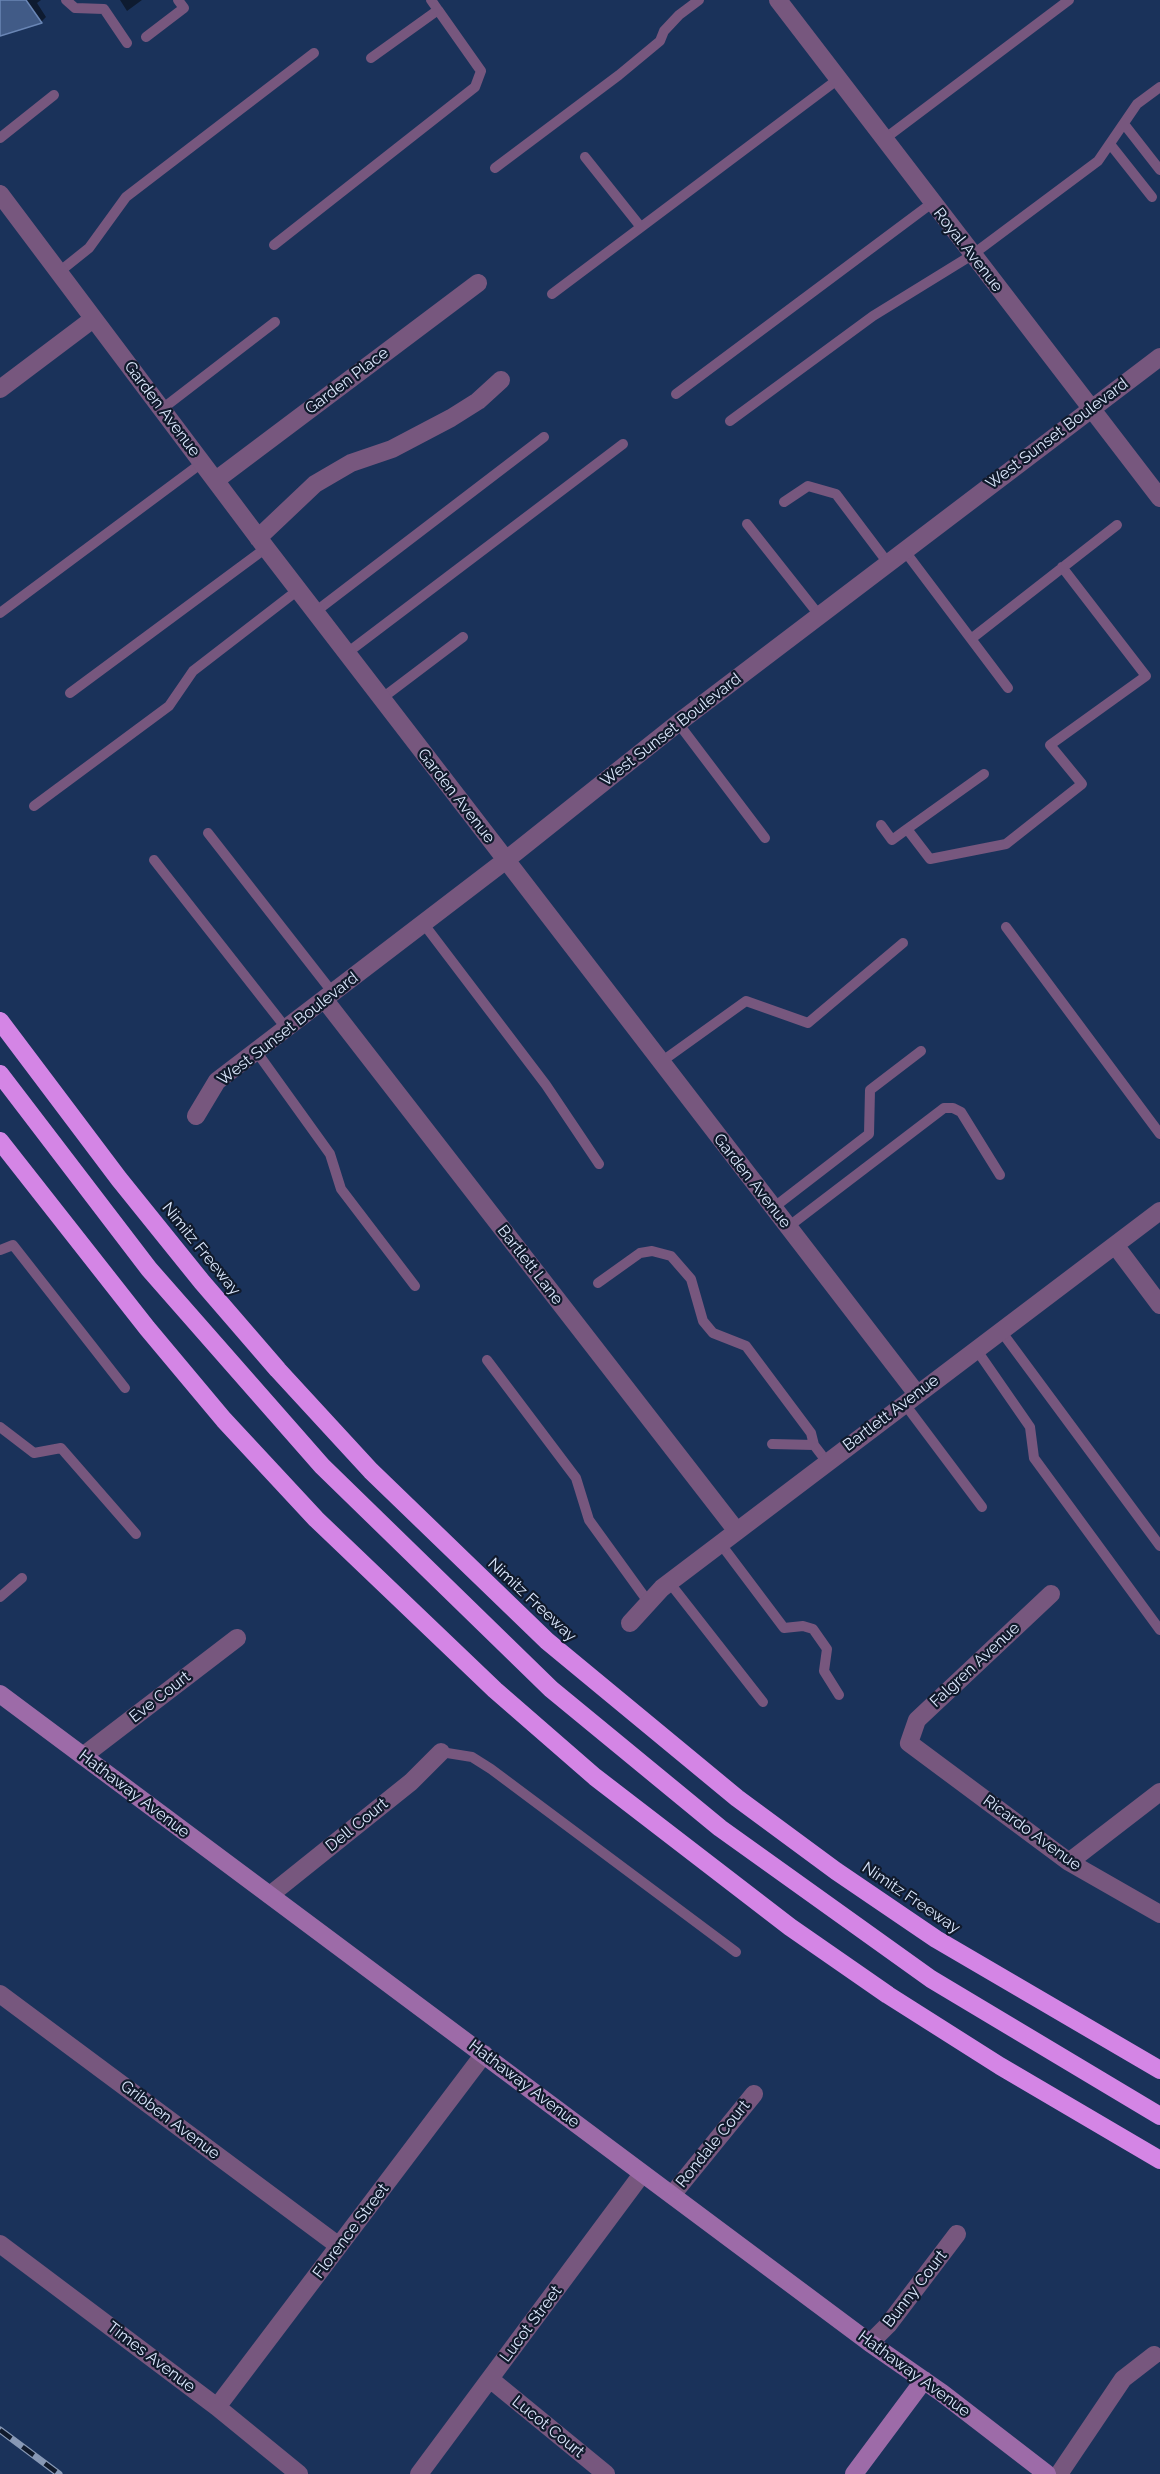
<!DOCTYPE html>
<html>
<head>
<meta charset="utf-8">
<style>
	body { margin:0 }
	canvas { display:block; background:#1a325a }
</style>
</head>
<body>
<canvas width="1160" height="2474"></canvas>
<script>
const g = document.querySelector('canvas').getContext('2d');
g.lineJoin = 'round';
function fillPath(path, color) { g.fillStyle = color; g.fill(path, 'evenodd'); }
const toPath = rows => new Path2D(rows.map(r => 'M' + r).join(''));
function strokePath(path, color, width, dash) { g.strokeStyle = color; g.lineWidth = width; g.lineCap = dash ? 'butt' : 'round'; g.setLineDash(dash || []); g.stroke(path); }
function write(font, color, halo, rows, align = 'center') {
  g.font = font + ' Raleway,sans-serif'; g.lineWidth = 4.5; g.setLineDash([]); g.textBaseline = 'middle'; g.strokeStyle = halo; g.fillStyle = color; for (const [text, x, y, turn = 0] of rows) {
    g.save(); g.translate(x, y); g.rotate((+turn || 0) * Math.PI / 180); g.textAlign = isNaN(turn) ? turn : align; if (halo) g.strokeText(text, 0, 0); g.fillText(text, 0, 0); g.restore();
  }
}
const shadow = toPath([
	[4,0,41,0,37,3,46,17,41,22,0,34,0,5],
	[120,0,142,0,127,11]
]);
const building = toPath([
	[0,0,26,0,42,23,0,36,0,0]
]);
const lane = toPath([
	[66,0,75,8,104,9,127,43],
	[146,37,184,8,178,0],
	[371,58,438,10,431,0],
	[1124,124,1160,170],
	[0,138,54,95],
	[883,140,1069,0],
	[1110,144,1152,197],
	[585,157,640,226],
	[495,168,619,75,660,41,664,31,679,15,699,0],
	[274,245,475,87,481,71,438,10],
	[59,272,89,248,126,197,314,53],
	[552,294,837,80],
	[676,394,932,203],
	[162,409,275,322],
	[730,421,873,316,972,255,1098,161,1137,104,1160,87],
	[784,502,808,486,836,494,888,563],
	[747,524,819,615],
	[904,550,1008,688],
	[315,612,544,437],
	[0,613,203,462],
	[971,639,1117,525],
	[347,653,623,444],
	[70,693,266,548],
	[381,699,463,637],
	[678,723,765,838],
	[984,774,907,829,930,859,1006,844,1082,784,1050,745,1146,676,1062,567],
	[34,806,169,706,193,671,298,590],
	[881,825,892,840,907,829],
	[208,833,333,993],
	[154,860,286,1028],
	[423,923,546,1085,599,1164],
	[1006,927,1160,1134],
	[256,1051,330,1154,341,1189,415,1286],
	[661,1062,746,1001,808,1023,903,943],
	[773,1208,869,1134,870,1090,921,1051],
	[788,1227,944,1108,953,1108,961,1112,1000,1175],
	[0,1250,13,1245,125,1388],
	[598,1283,640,1253,652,1251,671,1256,691,1279,703,1321,713,1333,746,1346,811,1433,814,1445,827,1462],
	[1001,1331,1160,1546],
	[976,1349,1030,1427,1034,1458,1160,1630],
	[487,1360,576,1478,589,1520,649,1603],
	[904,1403,982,1507],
	[0,1427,34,1453,61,1448,136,1534],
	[772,1444,814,1445],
	[720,1543,784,1628,803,1626,813,1629,827,1649,824,1671,839,1695],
	[669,1582,763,1702],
	[0,1597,22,1578],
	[441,1752,472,1757,491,1769,736,1952]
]);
const street = toPath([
	[778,0,1160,498],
	[0,194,266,548,917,1394],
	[0,389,93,319],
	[216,480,478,283],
	[258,538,315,484,351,463,392,449,451,418,478,401,501,380],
	[324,999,736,1530],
	[196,1116,217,1081,506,860,678,723,1160,357],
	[1115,1245,1160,1305],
	[1051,1594,917,1720,909,1743,1069,1862,1160,1914],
	[630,1623,662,1588,1160,1211],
	[83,1756,237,1638],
	[1069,1862,1160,1792],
	[270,1895,411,1782,441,1752],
	[0,1994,339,2246],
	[672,2195,754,2094],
	[0,2244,217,2407,299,2474],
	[870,2343,888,2325,957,2234],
	[490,2379,606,2474],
	[217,2407,484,2054],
	[419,2474,642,2174],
	[1059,2474,1123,2379,1154,2355]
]);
const secondary = toPath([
	[0,1694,870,2343,942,2393,1047,2474],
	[854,2474,924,2380]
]);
const highway = toPath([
	[0,1021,119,1179,202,1282,278,1370,371,1471,547,1641,737,1798,836,1871,936,1939,1160,2070],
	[0,1074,149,1269,322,1466,551,1689,720,1828,931,1979,1160,2116],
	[0,1141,147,1328,224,1420,316,1519,495,1690,595,1777,790,1927,888,1995,1000,2066,1160,2160]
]);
const rail = toPath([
	[0,2430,59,2474]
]);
const streetNames = [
	["Royal Avenue",968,250,52],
	["Garden Place",347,381,-37],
	["Garden Avenue",162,409,53],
	["West Sunset Boulevard",1057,434,-37],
	["West Sunset Boulevard",671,730,-38],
	["Garden Avenue",456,796,52],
	["West Sunset Boulevard",288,1029,-38],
	["Garden Avenue",752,1181,52],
	["Nimitz Freeway",201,1249,51],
	["Bartlett Lane",530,1265,52],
	["Bartlett Avenue",891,1413,-37],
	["Nimitz Freeway",532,1600,43],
	["Falgren Avenue",975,1665,-43],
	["Eve Court",160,1697,-38],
	["Hathaway Avenue",134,1794,37],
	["Dell Court",357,1825,-39],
	["Ricardo Avenue",1032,1833,36],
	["Nimitz Freeway",911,1898,34],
	["Hathaway Avenue",524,2084,37],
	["Gribben Avenue",170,2120,37],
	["Rondale Court",713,2144,-51],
	["Florence Street",351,2231,-53],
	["Bunny Court",915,2289,-52],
	["Lucot Street",531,2324,-53],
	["Times Avenue",151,2357,37],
	["Hathaway Avenue",914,2374,36],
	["Lucot Court",548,2427,39]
];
fillPath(shadow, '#0007');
fillPath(building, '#415b87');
strokePath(building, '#6a86b5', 1.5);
strokePath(lane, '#77577e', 10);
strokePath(street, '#77577e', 18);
strokePath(secondary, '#9d6ba8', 18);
strokePath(highway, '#d485e5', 18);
strokePath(rail, '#8798b5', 7);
strokePath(rail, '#101a2c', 4.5, [14]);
write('16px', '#dce8fd', '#101a2c', streetNames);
</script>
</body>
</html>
